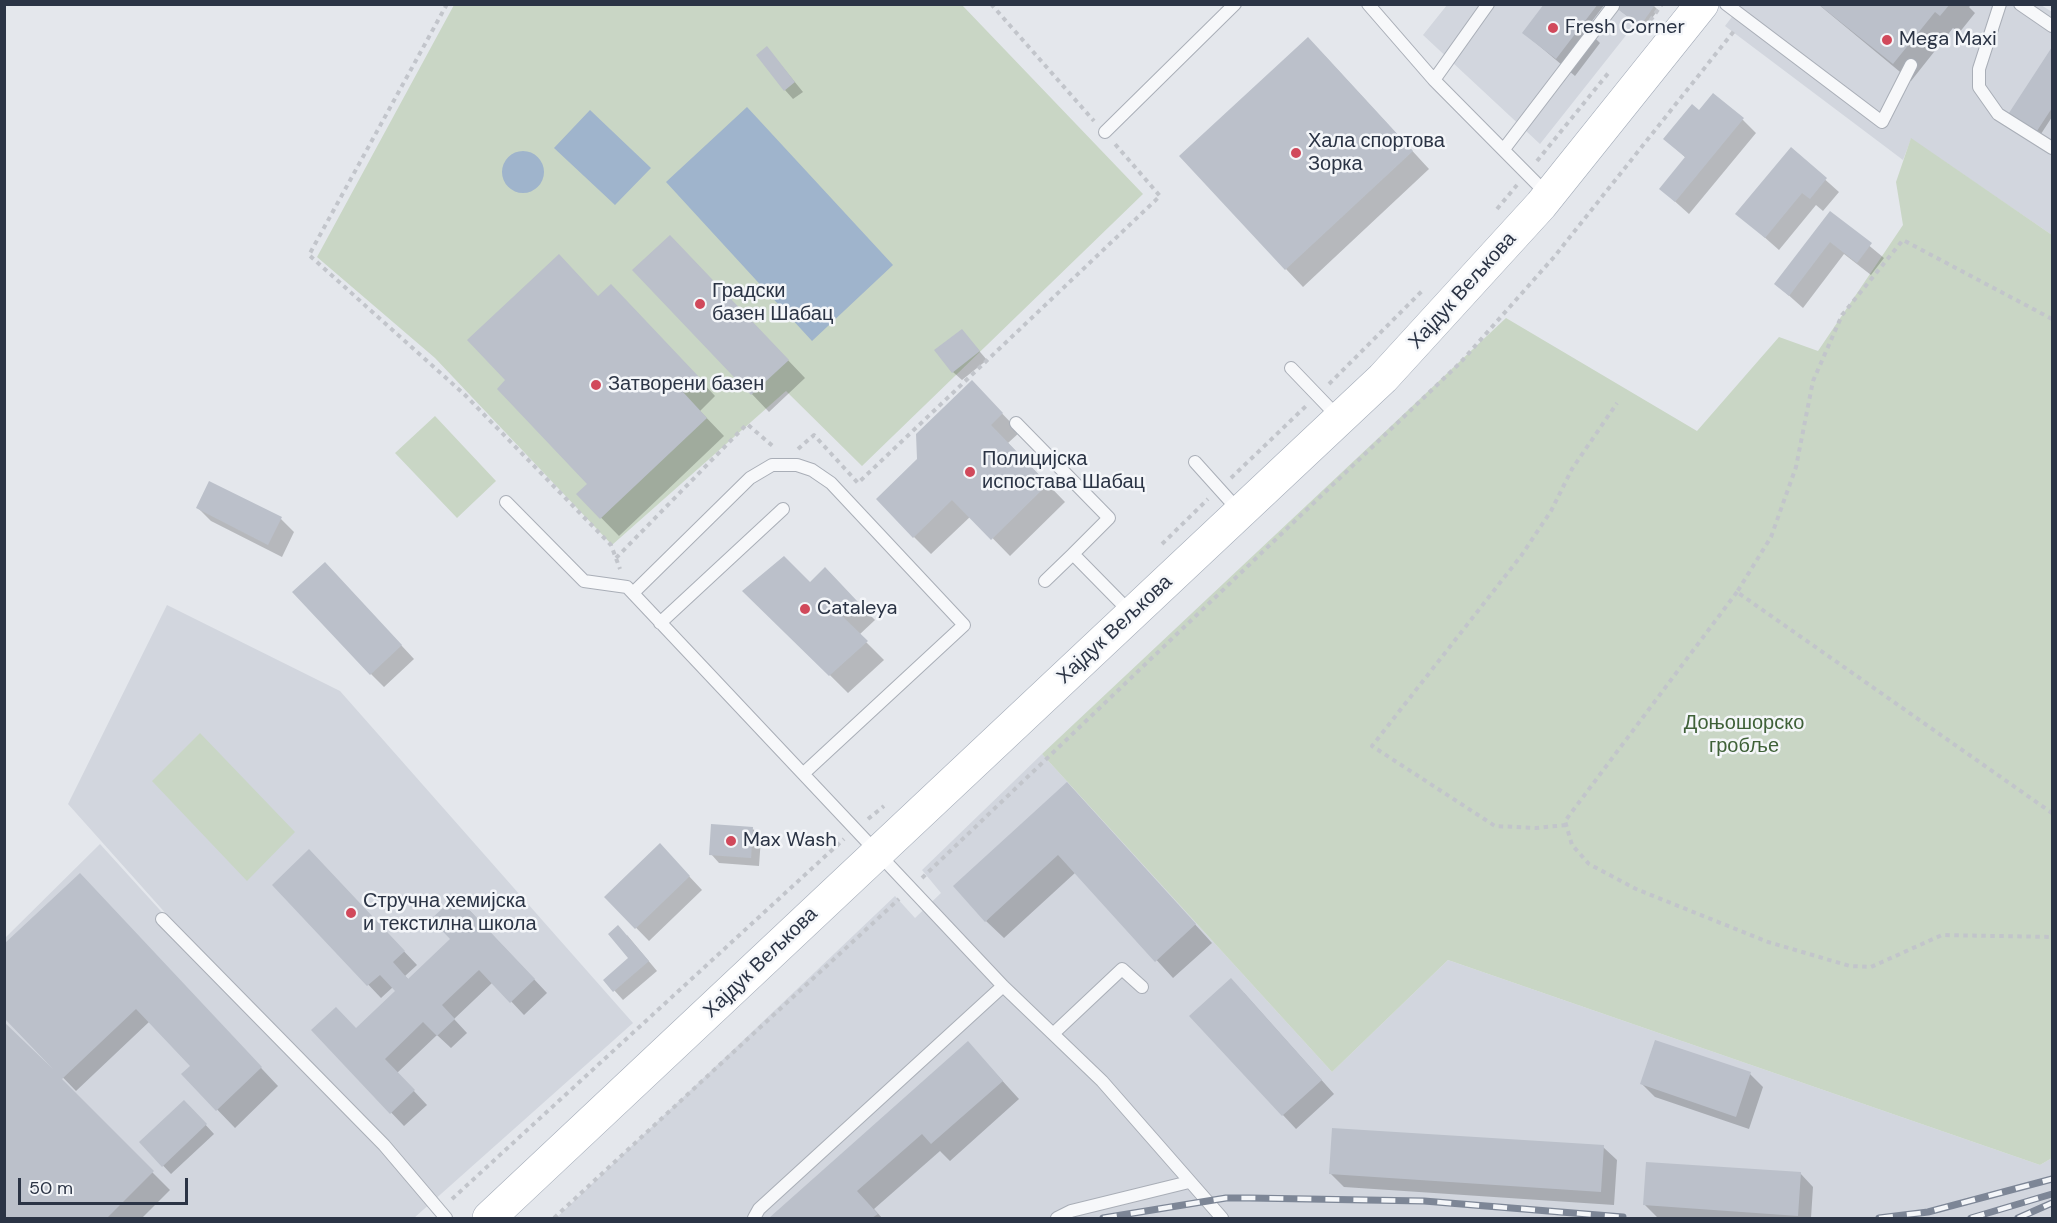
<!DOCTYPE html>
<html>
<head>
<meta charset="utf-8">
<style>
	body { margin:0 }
	#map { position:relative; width:2057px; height:1223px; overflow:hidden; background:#e4e7ec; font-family:"DM Sans",sans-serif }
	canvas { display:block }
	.frame { position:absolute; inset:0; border:6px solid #2b3445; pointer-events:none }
	.scale { position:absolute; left:18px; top:1178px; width:170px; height:27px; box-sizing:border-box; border:3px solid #2b3445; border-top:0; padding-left:8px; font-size:18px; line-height:21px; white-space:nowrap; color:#2b3445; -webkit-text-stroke:4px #f4f6f9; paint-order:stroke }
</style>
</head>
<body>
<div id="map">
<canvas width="2057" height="1223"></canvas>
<div class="frame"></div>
<div class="scale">50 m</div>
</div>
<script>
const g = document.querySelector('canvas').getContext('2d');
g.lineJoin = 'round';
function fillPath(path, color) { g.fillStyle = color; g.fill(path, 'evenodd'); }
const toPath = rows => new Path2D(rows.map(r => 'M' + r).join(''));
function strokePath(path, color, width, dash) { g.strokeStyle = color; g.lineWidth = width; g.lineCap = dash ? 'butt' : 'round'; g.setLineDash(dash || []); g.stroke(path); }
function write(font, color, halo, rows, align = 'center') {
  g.font = font + ' "DM Sans",sans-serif'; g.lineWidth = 5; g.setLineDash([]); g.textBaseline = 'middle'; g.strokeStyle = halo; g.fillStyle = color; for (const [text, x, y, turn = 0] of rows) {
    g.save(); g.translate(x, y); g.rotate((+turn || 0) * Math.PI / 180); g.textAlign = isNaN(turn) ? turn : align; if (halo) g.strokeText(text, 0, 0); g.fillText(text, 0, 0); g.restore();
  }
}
const built = toPath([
	[1447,5,1650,5,1540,144,1423,35],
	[1741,5,2041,5,2052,12,2052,235,1911,139,1903,160,1725,26],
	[167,605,340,691,633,1023,414,1218,5,1218,5,938,100,844,327,1094,68,804],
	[1042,754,1332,1072,1448,960,2040,1165,2052,1158,2052,1218,556,1218,895,896,915,918,941,893,922,870]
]);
const green = toPath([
	[454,5,962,5,1143,194,862,466,786,391,612,545,435,358,317,257],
	[1911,138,2052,235,2052,1158,2040,1165,1448,960,1332,1072,1042,754,1506,318,1697,431,1779,337,1818,351,1903,225,1896,182],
	[435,416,496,481,457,518,395,453],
	[200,733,295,832,247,881,152,781]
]);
const water = toPath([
	[747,107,893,265,812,341,666,182],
	[590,110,651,168,615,205,554,148],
	'502 172a21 21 0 1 1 42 0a21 21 0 1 1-42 0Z'
]);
const shadow = toPath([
	[1546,4,1605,4,1586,29,1600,43,1575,76,1524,33],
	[1612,4,1652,4,1658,10,1644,29],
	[1818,4,1972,4,1969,7,1975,13,1959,33,1953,28,1911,81],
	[767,48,803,92,793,99,785,90],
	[2052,49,2052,117,2039,137,2009,116],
	[1325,56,1429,169,1303,287,1286,269],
	[1700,112,1743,120,1756,133,1689,214,1661,189,1686,158,1665,139],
	[1792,150,1839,192,1823,211,1816,205,1779,250,1738,214],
	[1830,213,1884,258,1871,275,1844,254,1803,308,1776,284],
	[687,254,805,378,769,412,634,270],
	[599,297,629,304,715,396,700,411,724,436,619,536,578,494,589,484],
	[962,331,987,360,962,380,953,372],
	[989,400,1020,432,1008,443,1065,502,1010,556,971,516,931,554,914,537,919,460],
	[198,508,281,519,294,532,282,557,211,521],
	[825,570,875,620,859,635,884,660,848,693,745,591,810,584],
	[338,577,414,659,384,687,371,674],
	[1084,802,1212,943,1173,978,1076,872,1004,938,986,921],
	[753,829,761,838,759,866,719,863,711,854],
	[673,859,702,890,649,941,606,897],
	[322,865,417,965,405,976,409,980,452,939,470,911,547,993,524,1015,493,982,454,1019,467,1033,451,1048,437,1035,397,1073,427,1105,404,1126,313,1030,356,1030,397,991,393,987,381,998,274,885],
	[93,889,278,1086,235,1128,183,1074,192,1066,150,1021,76,1091,4,1016],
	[627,935,657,971,623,1000,605,980,630,959],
	[1244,993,1334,1094,1296,1129,1191,1016],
	[4,1024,170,1190,142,1218,4,1218],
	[968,1043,1019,1099,950,1161,940,1151,874,1209,882,1218,771,1218],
	[1750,1074,1763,1087,1749,1129,1655,1097,1642,1084],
	[192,1110,214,1134,171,1174,141,1142],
	[1603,1147,1617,1160,1614,1205,1344,1187,1331,1174],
	[1800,1173,1813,1187,1811,1218,1658,1218,1645,1205]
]);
const building = toPath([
	[1544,4,1598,4,1556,59,1522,33],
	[1611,4,1654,4,1655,5,1640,26],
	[1818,4,1950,4,1940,16,1935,12,1893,64],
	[1308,37,1413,151,1285,270,1179,156],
	[767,46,795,82,784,91,756,55],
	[2052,47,2052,108,2035,134,2007,116],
	[1713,93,1744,118,1675,202,1659,189,1685,157,1663,139,1692,104,1699,110],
	[1791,147,1827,178,1810,199,1802,193,1765,238,1735,214],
	[1830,211,1872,243,1857,263,1830,242,1789,296,1774,284],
	[670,235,789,360,751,395,632,270],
	[559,254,598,296,611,284,699,377,683,392,707,418,600,519,576,494,587,484,497,389,505,380,467,340],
	[962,329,980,351,952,373,934,350],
	[972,380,1003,413,991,425,1048,484,991,540,952,500,913,538,876,499,917,459,916,434],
	[209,481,282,517,268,545,196,508],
	[784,556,810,582,825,567,858,602,842,616,868,641,829,676,742,591],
	[325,562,402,645,370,675,292,592],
	[1067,782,1196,924,1155,962,1058,855,985,922,953,886],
	[711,824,753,827,751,858,709,855],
	[660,843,690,876,635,929,604,897],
	[309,849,405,951,393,962,408,979,450,939,431,919,456,896,535,979,510,1003,479,970,442,1005,455,1019,437,1036,423,1022,385,1059,415,1090,390,1114,311,1030,336,1007,356,1028,395,991,380,975,367,986,272,885],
	[80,873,262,1067,216,1111,181,1074,190,1066,136,1009,62,1079,154,1171,107,1218,4,1218,4,1022,53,1069,4,1018,4,944],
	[618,925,649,961,613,992,603,980,628,958,608,934],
	[1231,978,1322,1080,1282,1116,1189,1016],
	[1655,1040,1751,1072,1736,1117,1640,1084],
	[968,1041,1003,1081,931,1144,922,1134,857,1191,878,1214,872,1218,769,1218],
	[184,1100,207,1124,162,1167,139,1142],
	[1332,1128,1604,1145,1601,1192,1329,1174],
	[1646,1162,1801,1172,1798,1216,1643,1205]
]);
const path = toPath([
	[447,4,309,255,465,395,611,545,620,569],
	[991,4,1094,121],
	[1645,28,1662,4],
	[1537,161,1610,71],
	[1497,209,1517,185],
	[2052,319,1903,240,1842,315,1813,381,1796,467,1771,537,1737,592,2052,813],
	[1329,384,1423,290],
	[798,449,814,435,858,483,1160,196,1115,144],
	[1231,478,1306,406],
	[1162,544,1208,499],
	[616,558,747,424,775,448],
	[1737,592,1565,821,1572,845,1589,864,1636,889,1768,942,1850,966,1871,967,1942,935,2052,937],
	[868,819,884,806],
	[1566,825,1536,828,1495,826,1372,746,1521,556,1551,511,1572,469,1617,403],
	[922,878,1460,363,1554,257,1734,31],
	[452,1199,844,839],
	[554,1218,899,899]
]);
const lane = toPath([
	[1368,4,1434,80,1548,195],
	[1726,4,1882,122,1911,65],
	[2000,4,1979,69,1979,87,1998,114,2052,148],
	[2020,4,2052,26],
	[1434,80,1488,4],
	[1105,132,1235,4],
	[1504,149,1613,6],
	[1291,368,1340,419],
	[1016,423,1109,518,1073,554,1131,613],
	[1195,462,1240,512],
	[506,502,584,581,627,587,1003,986,1102,1081,1222,1218],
	[1045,581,1073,554],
	[633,593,750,478,772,465,797,465,812,470,831,483,964,625,804,773],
	[660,623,783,509],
	[162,919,384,1145,446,1218],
	[1054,1033,1122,969,1142,987],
	[754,1218,759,1209,1003,986],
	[1057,1218,1071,1211,1189,1182]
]);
const primary = toPath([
	[489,1218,1383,378,1541,205,1702,4]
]);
const rail = toPath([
	[1103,1218,1226,1198,1249,1198,1424,1201,1623,1217],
	[1879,1218,1928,1212,2052,1179],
	[1971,1218,2052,1194],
	[2018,1218,2052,1203]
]);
const markers = [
	[1553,28,6,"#d1495b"],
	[1887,40,6,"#d1495b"],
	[1296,153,6,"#d1495b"],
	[700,304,6,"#d1495b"],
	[596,385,6,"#d1495b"],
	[970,472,6,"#d1495b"],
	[805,609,6,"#d1495b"],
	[731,841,6,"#d1495b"],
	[351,913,6,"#d1495b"]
];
const poiNames = [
	["Fresh Corner",1565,28],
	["Mega Maxi",1899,40],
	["Хала спортова",1308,142],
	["Зорка",1308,165],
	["Градски",712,292],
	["базен Шабац",712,315],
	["Затворени базен",608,385],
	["Полицијска",982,460],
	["испостава Шабац",982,483],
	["Cataleya",817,609],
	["Max Wash",743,841],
	["Стручна хемијска",363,902],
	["и текстилна школа",363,925]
];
const streetNames = [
	["Хајдук Вељкова",1463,291,-48],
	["Хајдук Вељкова",1115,630,-43],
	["Хајдук Вељкова",761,963,-44]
];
const parkNames = [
	["Доњошорско",1744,724],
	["гробље",1744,747]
];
fillPath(built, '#d2d6de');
fillPath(green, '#c9d6c5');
fillPath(water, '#9fb4cc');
fillPath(shadow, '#0003');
fillPath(building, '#bbc0ca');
strokePath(lane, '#a9aeb7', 14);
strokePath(primary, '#a3abb8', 34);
strokePath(path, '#c2c5cb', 4, [4.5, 4.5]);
strokePath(lane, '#f7f8fa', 12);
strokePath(primary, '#fff', 33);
strokePath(rail, '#7d8696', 7);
strokePath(rail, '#f4f6f9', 4.5, [14]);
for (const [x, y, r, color] of markers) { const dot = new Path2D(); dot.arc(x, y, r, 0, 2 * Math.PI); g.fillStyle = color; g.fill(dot); strokePath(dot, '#f4f6f9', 2); }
write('20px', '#2b3445', '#f4f6f9', poiNames, 'left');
write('20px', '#2b3445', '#f4f6f9', streetNames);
write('20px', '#3f6138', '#f4f6f9', parkNames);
</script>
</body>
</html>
